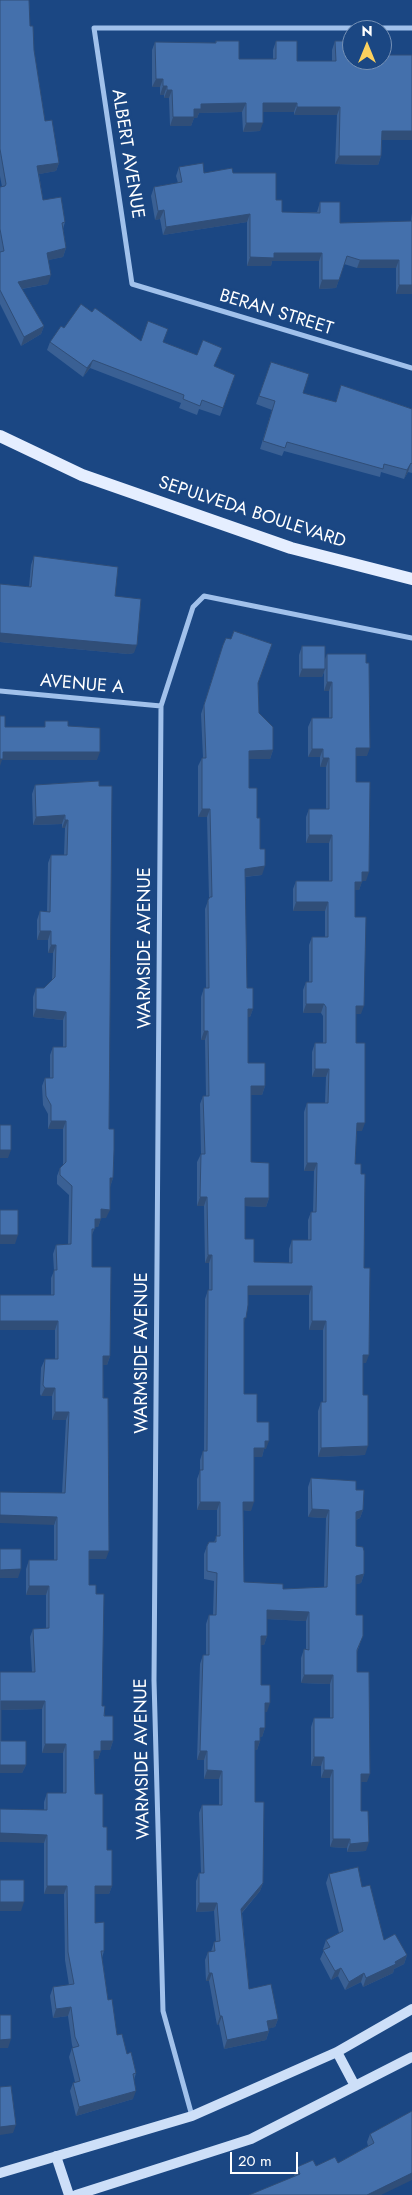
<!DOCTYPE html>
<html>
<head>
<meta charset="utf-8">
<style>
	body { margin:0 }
	#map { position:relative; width:412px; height:2195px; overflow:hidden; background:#1b4783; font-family:Jost,sans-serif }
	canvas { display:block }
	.north { position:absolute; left:342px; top:20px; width:50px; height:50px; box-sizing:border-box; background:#1b4783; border:1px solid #7691b5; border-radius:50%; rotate:0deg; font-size:14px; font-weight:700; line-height:20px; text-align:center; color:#fff }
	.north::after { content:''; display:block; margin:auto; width:18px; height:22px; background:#fcd15e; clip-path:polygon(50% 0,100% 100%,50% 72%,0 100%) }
	.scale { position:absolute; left:230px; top:2152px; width:68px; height:22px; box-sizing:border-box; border:2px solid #fff; border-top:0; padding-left:6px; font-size:15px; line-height:18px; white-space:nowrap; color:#fff; -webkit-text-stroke:4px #1b4783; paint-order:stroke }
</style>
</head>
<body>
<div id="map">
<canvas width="412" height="2195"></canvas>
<div class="north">N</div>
<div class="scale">20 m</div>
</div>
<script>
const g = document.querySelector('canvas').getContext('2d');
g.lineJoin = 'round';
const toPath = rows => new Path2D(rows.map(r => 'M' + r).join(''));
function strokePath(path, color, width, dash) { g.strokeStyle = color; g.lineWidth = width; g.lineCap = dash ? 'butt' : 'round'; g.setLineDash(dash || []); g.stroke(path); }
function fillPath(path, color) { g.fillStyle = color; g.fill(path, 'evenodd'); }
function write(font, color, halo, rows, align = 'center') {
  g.font = font + ' Jost,sans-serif'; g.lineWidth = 5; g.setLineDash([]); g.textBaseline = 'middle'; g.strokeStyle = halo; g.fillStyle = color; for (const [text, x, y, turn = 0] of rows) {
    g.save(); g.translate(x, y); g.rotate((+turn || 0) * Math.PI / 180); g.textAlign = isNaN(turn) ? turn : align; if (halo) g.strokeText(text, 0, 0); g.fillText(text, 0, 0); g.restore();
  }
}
const minor = toPath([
	[412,28,94,28,132,284,412,368],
	[0,691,161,706],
	[192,2116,163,2011,154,1680,161,706,193,607,204,596,412,638]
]);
const secondary = toPath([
	[337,2052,355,2086],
	[56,2156,69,2195],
	[0,2173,192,2116,337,2052,412,2009],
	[76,2195,251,2139,412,2057]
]);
const primary = toPath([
	[0,436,82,475,291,548,412,579]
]);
const wall = toPath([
	[0,0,29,0,30,26,45,121,59,163,56,171,39,174,43,200,65,222,63,229,66,248,63,257,48,260,48,284,22,289,44,326,41,334,21,346,0,304,0,187,2,187,0,176],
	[216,41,239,59,273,59,273,50,276,41,297,61,332,61,332,50,335,41,412,140,382,140,381,156,378,165,335,164,337,115,294,115,294,112,263,112,260,131,243,132,242,112,199,113,197,118,194,118,191,126,170,126,169,98,164,98,164,95,160,95,160,87,152,87,152,50,155,42,215,43],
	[179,167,204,173,233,173,276,200,282,212,317,212,320,202,340,223,411,221,412,213,412,294,396,294,396,268,357,268,344,264,336,288,319,289,319,261,272,261,271,266,247,266,247,222,163,235,160,219,155,220,151,196,154,187,178,183,176,176],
	[92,312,141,341,163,342,214,367,235,375,220,416,199,409,197,415,179,408,181,403,90,368,83,377,47,350,50,342,64,328],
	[271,362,303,393,336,402,341,385,412,409,412,473,408,472,404,479,381,472,380,477,284,451,282,456,260,449,272,410,256,404],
	[34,556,115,596,134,653,128,654,0,642,0,584,29,587,31,565],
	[234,631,258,683,259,713,273,750,270,759,249,759,249,788,257,818,262,875,245,877,247,988,253,1009,250,1017,248,1017,248,1063,265,1086,262,1095,251,1095,251,1162,269,1198,266,1207,245,1206,245,1239,254,1262,289,1263,289,1249,292,1240,308,1240,308,1220,311,1212,313,1212,314,1171,304,1171,304,1112,307,1103,325,1103,326,1077,312,1077,312,1052,315,1043,323,1043,323,1016,321,1013,303,1013,303,990,306,982,309,982,309,945,312,937,325,937,325,911,293,911,293,889,296,881,329,881,329,843,306,843,306,817,309,809,326,809,326,767,320,767,320,757,308,757,308,727,312,718,329,718,329,691,324,691,324,672,322,677,299,677,299,655,302,646,325,659,327,654,367,756,356,756,356,782,366,881,362,881,359,890,355,890,355,917,361,1014,356,1014,356,1043,362,1131,356,1131,355,1164,364,1268,366,1363,363,1363,363,1395,365,1455,318,1457,318,1411,321,1402,323,1402,323,1330,309,1330,309,1295,248,1295,244,1323,244,1394,257,1422,266,1449,264,1449,262,1457,254,1457,251,1511,243,1510,244,1582,283,1589,324,1587,326,1518,308,1517,308,1487,311,1478,356,1490,363,1510,360,1518,356,1520,356,1546,364,1574,361,1583,356,1584,356,1615,360,1644,357,1652,357,1672,367,1782,361,1782,361,1811,366,1851,347,1852,347,1848,330,1847,330,1778,321,1778,321,1766,311,1766,311,1727,314,1718,330,1718,330,1684,301,1683,301,1658,304,1649,306,1649,306,1621,267,1619,267,1636,264,1645,261,1645,261,1685,267,1712,265,1712,265,1728,262,1737,260,1737,260,1741,257,1750,255,1750,255,1802,263,1883,260,1891,242,1913,249,1989,278,2019,275,2027,269,2028,269,2031,266,2040,224,2049,219,2024,217,2025,209,1981,206,1981,205,1960,208,1952,211,1952,214,1942,216,1942,214,1911,196,1912,196,1881,199,1873,201,1873,199,1813,202,1805,219,1805,219,1779,204,1779,204,1760,197,1760,200,1664,203,1655,206,1655,206,1624,209,1615,213,1615,214,1581,204,1579,204,1554,207,1546,214,1542,217,1536,217,1510,197,1510,197,1479,200,1471,200,1460,203,1451,204,1451,205,1299,208,1290,209,1290,209,1263,205,1263,204,1206,197,1206,197,1162,201,1154,200,1104,203,1096,206,1096,205,1040,201,1040,201,997,204,988,206,988,205,909,209,898,207,817,198,817,198,766,202,758,203,758,201,714,223,645,231,639],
	[99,781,109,1129,113,1178,110,1187,106,1218,101,1218,98,1227,95,1227,92,1235,92,1267,110,1356,107,1365,103,1365,106,1559,89,1559,89,1585,96,1594,102,1706,113,1741,110,1750,101,1750,98,1759,94,1759,95,1794,103,1827,107,1850,112,1886,109,1894,95,1894,95,1923,104,1951,102,1958,108,2000,117,2035,136,2073,134,2080,133,2099,76,2116,70,2091,73,2083,75,2082,69,2057,72,2048,73,2048,72,2045,68,2016,53,2018,50,1996,53,1987,69,1985,65,1960,64,1894,44,1894,44,1802,47,1793,63,1793,63,1753,42,1753,42,1709,1,1710,1,1741,26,1765,22,1773,0,1773,0,1672,32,1672,30,1637,33,1629,46,1628,46,1595,26,1595,26,1569,29,1560,54,1560,54,1525,62,1493,66,1420,52,1420,52,1396,41,1396,40,1394,41,1368,45,1359,55,1359,55,1330,0,1330,51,1295,51,1278,54,1271,53,1254,56,1245,68,1244,69,1195,57,1184,57,1176,60,1168,63,1165,63,1129,48,1129,48,1114,43,1105,42,1086,45,1078,50,1078,50,1055,53,1047,63,1047,63,1020,33,1017,33,997,36,988,44,988,52,981,53,953,48,953,48,940,37,940,37,920,40,911,47,912,48,863,51,855,64,855,65,828,62,828,62,824,33,825,32,794,35,785],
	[329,1874,362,1887,384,1940,407,1955,404,1964,394,1969,393,1973,363,1987,361,1982,345,1990,338,1976,331,1980,320,1959,324,1950,323,1949,326,1940,339,1933,326,1883],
	[412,2111,381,2195,294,2176,297,2167,338,2163,368,2146,367,2142,370,2134]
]);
const shadedWall = toPath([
	[156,79,163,79,160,87,152,87],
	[163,86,167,86,164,95,160,95],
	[167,90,172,90,169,98,164,98],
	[246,103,242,112,199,113,197,118,194,118,191,126,170,126,173,117,194,109,201,104],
	[263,103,297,103,294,112,260,112],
	[297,107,340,107,337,115,294,115],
	[246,123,263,123,260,131,243,132],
	[382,131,412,131,412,140,379,140],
	[339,156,381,156,378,165,335,164],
	[59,163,56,171,34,175,37,166],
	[164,210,160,219,155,220,158,211],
	[250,214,247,222,163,235,166,227],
	[66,248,63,257,44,261,47,253],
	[274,253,322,253,319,261,272,261,271,266,247,266,250,257],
	[360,260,399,260,396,268,357,268],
	[51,275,48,284,15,290,18,282],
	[322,280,339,280,336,288,319,289],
	[399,285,412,285,412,294,396,294],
	[44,326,41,334,21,346,24,337],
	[93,360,90,368,83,377,87,368],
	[411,463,408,472,404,479,407,470],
	[0,633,137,645,134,653,128,654,0,642],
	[302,669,325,669,322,677,299,677],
	[327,682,332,682,329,691,324,691],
	[356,748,370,748,367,756,353,756],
	[312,749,323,749,320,757,308,757],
	[273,750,270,759,246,759,249,751],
	[3,752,100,752,97,760,2,760,0,766,0,759],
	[323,758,329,758,326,767,320,767],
	[202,809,210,809,207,817,198,817],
	[65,815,62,824,33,825,36,817],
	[65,820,68,820,65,828,62,828],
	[309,835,332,835,329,843,306,843],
	[265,866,262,875,242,877,245,869],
	[362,872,369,872,366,881,359,881],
	[355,882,362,882,359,890,352,890],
	[296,902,328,902,325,911,293,911],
	[40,931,51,931,48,940,37,940],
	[51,945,56,945,53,953,48,953],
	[306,1004,324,1004,321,1013,303,1013],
	[356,1006,364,1006,361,1014,353,1014],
	[36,1009,66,1012,63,1020,33,1017],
	[248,1009,253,1009,250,1017,245,1017],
	[204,1031,208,1031,205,1040,201,1040],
	[315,1069,329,1069,326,1077,312,1077],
	[251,1086,265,1086,262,1095,248,1095],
	[51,1121,66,1121,63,1129,48,1129],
	[357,1123,365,1123,362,1131,354,1131],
	[0,1150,11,1150,8,1158,0,1158],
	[307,1163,317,1163,314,1171,304,1171],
	[110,1178,113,1178,110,1187,106,1187],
	[200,1197,207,1197,204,1206,197,1206],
	[245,1198,269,1198,266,1207,242,1206],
	[101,1209,110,1210,106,1218,98,1218],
	[95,1219,101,1219,98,1227,91,1227],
	[0,1235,18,1235,15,1244,0,1244],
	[208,1255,212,1255,209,1263,205,1263],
	[248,1286,312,1286,309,1295,245,1295],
	[0,1321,58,1321,55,1330,0,1330],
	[312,1321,326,1321,323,1330,309,1330],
	[363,1355,369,1355,366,1363,360,1363],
	[103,1356,110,1356,107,1365,100,1365],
	[45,1388,55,1388,52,1396,41,1396],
	[55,1412,69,1412,66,1420,52,1420],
	[265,1441,269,1441,266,1449,264,1449,262,1457,251,1457,254,1448],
	[368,1446,365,1455,318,1457,321,1448],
	[200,1502,220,1502,217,1510,197,1510],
	[243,1502,254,1502,251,1511,240,1510],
	[312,1509,329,1510,326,1518,308,1517],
	[363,1510,360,1518,353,1521,356,1512],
	[0,1515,57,1517,54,1525,0,1523],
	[89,1551,109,1551,106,1559,86,1559],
	[21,1569,18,1578,0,1578,0,1570],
	[364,1574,361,1583,353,1585,356,1576],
	[29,1586,49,1586,46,1595,26,1595],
	[267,1610,309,1612,306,1621,264,1619],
	[261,1636,267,1636,264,1645,258,1645],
	[304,1675,333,1675,330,1684,301,1683],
	[1,1701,45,1701,42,1709,0,1710],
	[265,1703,270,1703,267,1712,262,1712],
	[260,1728,265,1728,262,1737,257,1737],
	[101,1741,113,1741,110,1750,98,1750],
	[255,1741,260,1741,257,1750,252,1750],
	[45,1744,66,1744,63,1753,42,1753],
	[94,1751,101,1751,98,1759,91,1759],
	[200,1751,207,1751,204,1760,197,1760],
	[314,1757,324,1757,321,1766,311,1766],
	[0,1765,26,1765,22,1773,0,1773],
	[207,1770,222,1771,219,1779,204,1779],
	[324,1770,333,1770,330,1778,321,1778],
	[361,1774,370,1774,367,1782,358,1782],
	[0,1833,47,1835,44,1843,0,1842],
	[333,1839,350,1839,347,1848,330,1847],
	[369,1842,366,1851,347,1852,350,1844],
	[263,1883,260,1891,238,1917,241,1909],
	[47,1886,67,1886,64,1894,44,1894],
	[95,1886,112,1886,109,1894,92,1894],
	[0,1902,24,1902,21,1911,0,1911],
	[199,1903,217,1903,214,1911,196,1912],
	[407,1955,404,1964,394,1969,393,1973,363,1987,366,1978],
	[341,1968,338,1976,331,1980,335,1971],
	[209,1973,212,1973,209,1981,206,1981],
	[364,1973,361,1982,345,1990,349,1982],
	[71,2007,68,2016,53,2018,56,2009],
	[220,2016,222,2016,219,2024,217,2025],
	[278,2019,275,2027,264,2030,267,2021],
	[269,2031,266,2040,224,2049,227,2040],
	[11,2039,8,2048,0,2048,0,2040],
	[136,2091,133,2099,76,2116,79,2107],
	[16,2125,13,2133,0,2135,0,2127],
	[412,2173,412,2180,381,2195,367,2195]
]);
const building = toPath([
	[0,0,29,0,30,26,33,26,34,50,45,121,52,120,59,163,37,166,43,200,61,197,65,222,62,223,66,248,47,253,51,275,18,282,44,326,24,337,0,290,0,252,4,251,0,229,0,187,5,186,6,184,0,149,0,0],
	[216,41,239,41,239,59,276,59,276,41,297,41,297,61,336,61,335,41,352,41,352,60,382,60,382,55,412,55,412,131,382,131,381,156,339,156,340,107,297,107,297,103,263,103,263,123,246,123,246,103,201,104,201,109,194,109,194,117,173,117,172,90,167,90,167,86,163,86,163,79,156,79,155,42,216,43,216,41],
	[203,163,204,173,232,168,233,173,276,173,276,200,282,200,282,212,320,213,320,202,340,202,340,223,412,221,412,285,399,285,399,260,360,260,347,256,339,280,322,280,322,253,274,253,274,258,250,257,250,214,166,227,164,210,158,211,154,187,182,182,179,167,203,163],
	[81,304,92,312,95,308,141,341,148,321,168,329,163,342,197,355,203,340,222,348,214,366,235,375,223,408,202,400,200,406,183,399,184,395,93,360,87,368,50,342,61,326,64,328,81,304],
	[271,362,309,374,303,393,336,402,341,385,412,409,412,464,411,463,407,470,384,464,383,469,287,442,285,448,263,441,275,401,259,396,271,362],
	[34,556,118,567,115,596,141,599,137,645,132,645,0,633,0,584,31,587,34,556],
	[234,631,272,644,258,683,259,713,273,727,273,750,249,751,249,788,257,788,257,818,260,818,260,849,265,849,265,866,245,869,247,988,253,988,253,1009,248,1009,248,1063,265,1063,265,1086,251,1086,251,1162,269,1163,269,1198,245,1198,245,1239,254,1239,254,1262,292,1263,292,1240,311,1240,311,1212,316,1212,317,1163,307,1163,307,1103,328,1103,329,1069,315,1069,315,1043,326,1043,326,1007,324,1004,306,1004,306,982,312,982,312,937,328,937,328,902,296,902,296,881,332,881,332,835,309,835,309,809,329,809,329,758,323,758,323,749,312,749,312,718,332,718,332,682,327,682,327,654,366,654,366,663,369,663,370,748,356,748,356,782,370,782,369,872,362,872,362,882,355,882,355,917,366,917,364,1006,356,1006,356,1043,365,1043,365,1123,357,1123,355,1164,361,1164,361,1174,365,1174,364,1268,370,1268,369,1355,363,1355,363,1395,368,1395,368,1446,321,1448,321,1402,326,1402,326,1321,312,1321,312,1286,248,1286,248,1305,246,1318,244,1318,244,1394,257,1394,257,1422,269,1422,269,1441,265,1441,265,1448,254,1448,254,1502,243,1502,244,1582,283,1584,283,1589,327,1587,329,1510,312,1509,311,1478,356,1481,356,1490,364,1490,363,1510,356,1512,356,1546,363,1547,364,1551,364,1574,356,1576,356,1615,363,1615,363,1636,357,1650,357,1672,369,1672,370,1774,361,1774,361,1811,368,1811,369,1842,350,1844,350,1839,333,1839,333,1770,324,1770,324,1757,314,1757,314,1718,333,1718,333,1675,304,1675,304,1649,309,1650,309,1612,267,1610,267,1636,261,1636,261,1685,270,1685,270,1703,265,1703,265,1728,260,1728,260,1741,255,1741,255,1802,264,1802,263,1883,241,1909,249,1989,271,1984,278,2019,267,2021,269,2031,227,2040,222,2016,220,2016,212,1973,209,1973,208,1952,215,1951,214,1942,220,1941,217,1903,199,1903,199,1873,204,1873,202,1805,222,1805,222,1771,207,1770,207,1751,200,1751,203,1655,209,1655,209,1615,216,1615,217,1573,207,1571,207,1546,209,1542,216,1542,216,1536,220,1536,220,1502,200,1502,200,1470,203,1470,203,1451,207,1451,208,1290,212,1290,212,1255,208,1255,207,1197,200,1197,201,1154,205,1154,203,1096,209,1096,208,1031,204,1031,204,988,209,988,208,900,210,897,212,897,210,809,202,809,202,758,206,758,204,705,223,645,226,638,231,639,234,631],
	[302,646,325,646,325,669,302,669,302,646],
	[0,716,5,716,5,727,45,727,45,721,68,721,68,726,100,728,100,752,3,752,3,759,0,759,0,716],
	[99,781,99,786,112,786,109,1129,114,1129,114,1150,113,1178,110,1178,110,1210,101,1209,101,1219,95,1219,95,1229,92,1229,92,1267,111,1267,110,1356,103,1356,103,1398,108,1398,109,1551,89,1551,89,1585,96,1585,96,1594,104,1594,102,1706,105,1706,104,1716,113,1716,113,1741,101,1741,101,1751,94,1751,95,1794,103,1794,103,1827,107,1827,107,1850,112,1850,112,1886,95,1886,95,1923,104,1922,104,1951,101,1951,108,2000,112,1999,117,2035,122,2034,127,2054,131,2052,136,2073,133,2074,136,2091,79,2107,73,2083,80,2081,72,2048,79,2046,75,2037,71,2007,56,2009,53,1987,74,1984,68,1952,67,1886,47,1886,47,1835,0,1833,0,1809,47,1810,47,1793,66,1793,66,1744,45,1744,45,1701,1,1701,1,1741,26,1741,26,1765,0,1765,0,1672,35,1672,33,1629,49,1628,49,1586,29,1586,29,1560,57,1560,57,1517,0,1515,0,1492,65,1493,69,1412,55,1412,55,1388,45,1388,43,1385,45,1359,58,1359,58,1321,0,1321,0,1295,54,1295,54,1270,57,1270,56,1245,71,1244,72,1186,60,1175,60,1168,66,1162,66,1121,51,1121,51,1105,46,1096,45,1078,53,1078,53,1047,66,1047,66,1012,36,1009,36,988,44,988,55,977,56,945,51,945,51,931,40,931,40,911,50,912,51,855,67,855,68,820,65,820,65,815,36,817,35,785,99,781],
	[0,1125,11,1125,11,1150,0,1150,0,1125],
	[0,1210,18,1210,18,1235,0,1235,0,1210],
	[0,1549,21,1549,21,1569,0,1570,0,1549],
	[358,1867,362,1887,370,1885,384,1940,395,1934,407,1955,395,1962,396,1964,366,1978,364,1973,349,1982,341,1968,335,1971,323,1950,330,1947,326,1940,343,1931,329,1874,358,1867],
	[0,1880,24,1880,24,1902,0,1902,0,1880],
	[0,2015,11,2015,11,2039,0,2040,0,2015],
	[11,2086,16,2125,0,2127,0,2087,11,2086],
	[412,2111,412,2173,367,2195,249,2195,300,2174,297,2167,313,2160,316,2166,335,2157,338,2163,374,2143,370,2134,412,2111]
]);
const streetNames = [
	["ALBERT AVENUE",127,154,81],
	["BERAN STREET",276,313,17],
	["SEPULVEDA BOULEVARD",252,513,18],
	["AVENUE A",82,685,5],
	["WARMSIDE AVENUE",146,948,-90],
	["WARMSIDE AVENUE",143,1353,-90],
	["WARMSIDE AVENUE",143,1759,-91]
];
strokePath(minor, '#a1c1eb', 5);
strokePath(secondary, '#cddff8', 10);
strokePath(primary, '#e5eeff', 12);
fillPath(wall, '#3a6094');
fillPath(shadedWall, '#304e78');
fillPath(building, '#4470ac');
strokePath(building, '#304e78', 1);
write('18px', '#fff', '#1b4783', streetNames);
</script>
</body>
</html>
